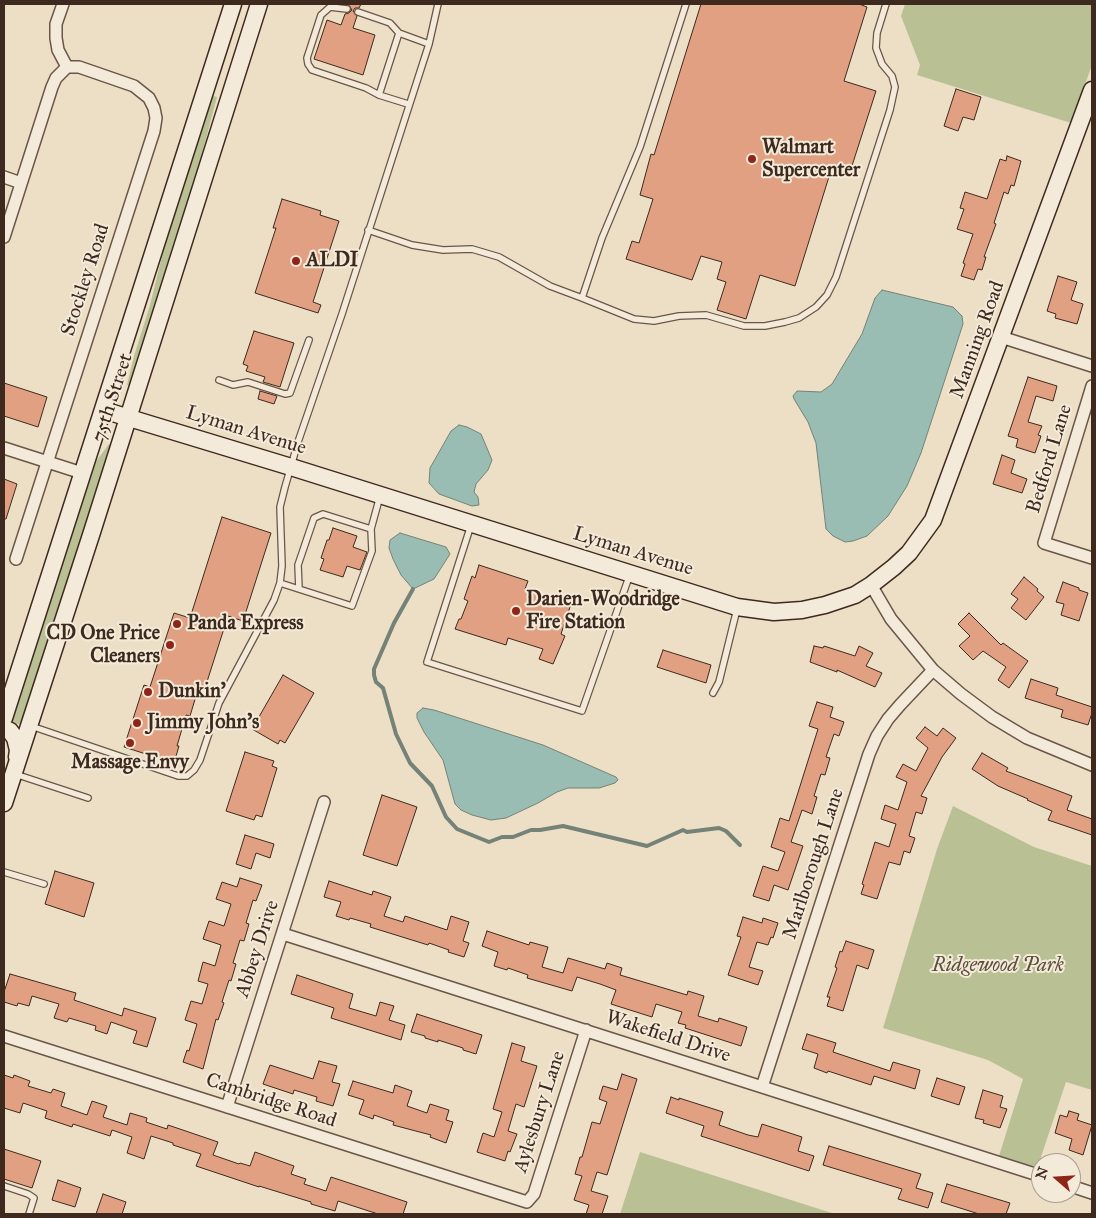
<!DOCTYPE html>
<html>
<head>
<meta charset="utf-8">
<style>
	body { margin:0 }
	#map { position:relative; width:1096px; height:1218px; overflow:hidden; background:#ecdfc5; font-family:"IM FELL Great Primer",serif }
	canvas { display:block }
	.frame { position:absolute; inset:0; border:5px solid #3e291f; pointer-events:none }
	.north { position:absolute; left:1031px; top:1153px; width:50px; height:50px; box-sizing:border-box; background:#f3ead9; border:1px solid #ab9d8f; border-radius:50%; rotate:289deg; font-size:14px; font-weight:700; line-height:20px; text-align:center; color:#3e291f }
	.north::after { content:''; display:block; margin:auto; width:18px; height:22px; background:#8f2418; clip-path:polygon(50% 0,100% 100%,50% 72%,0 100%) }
</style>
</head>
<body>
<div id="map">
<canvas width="1096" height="1218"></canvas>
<div class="frame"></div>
<div class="north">N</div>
</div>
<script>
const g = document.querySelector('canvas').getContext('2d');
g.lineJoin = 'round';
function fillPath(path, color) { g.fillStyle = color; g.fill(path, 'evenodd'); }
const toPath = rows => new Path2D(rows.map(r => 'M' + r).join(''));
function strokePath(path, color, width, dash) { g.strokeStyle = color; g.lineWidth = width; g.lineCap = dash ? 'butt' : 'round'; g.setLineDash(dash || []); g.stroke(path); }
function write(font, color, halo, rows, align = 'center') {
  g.font = font + ' "IM FELL Great Primer",serif'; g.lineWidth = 4; g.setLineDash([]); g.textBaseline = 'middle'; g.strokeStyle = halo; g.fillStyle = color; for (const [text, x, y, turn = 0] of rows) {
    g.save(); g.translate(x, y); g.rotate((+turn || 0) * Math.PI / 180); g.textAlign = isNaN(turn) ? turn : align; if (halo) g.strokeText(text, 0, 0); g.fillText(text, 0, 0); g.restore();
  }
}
const green = toPath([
	[905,4,1092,4,1092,65,1071,123,917,75,920,65,901,16],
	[210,95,217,97,194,184,131,386,127,385,134,356,150,305,175,204],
	[109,444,112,446,22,723,12,726,10,724,89,477,97,460],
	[953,806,1034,847,1092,866,1092,1090,1066,1082,1037,1169,999,1156,1023,1079,988,1060,883,1028,937,849],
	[640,1152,835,1214,620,1214]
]);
const water = toPath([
	[882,290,953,307,962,316,963,324,921,453,907,486,888,516,867,536,853,541,845,542,833,536,826,529,816,443,808,422,794,399,793,396,797,391,821,392,832,384,862,334,875,298,882,290],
	[459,425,467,427,481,434,492,460,488,470,476,484,474,492,478,497,479,505,472,506,439,494,429,483,430,468,451,431,459,425],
	[400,533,446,547,450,554,434,579,413,589,401,575,393,559,389,548,390,540,400,533],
	[423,708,434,710,543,745,616,777,618,780,615,783,599,788,568,788,557,792,538,803,506,818,491,820,472,815,461,810,455,804,443,760,424,732,417,718,417,713,423,708]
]);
const stream = toPath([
	[413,589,394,623,374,669,374,675,376,682,383,688,396,734,410,763,432,786,446,817,457,829,489,842,502,837,513,837,531,830,540,830,563,826,647,846,683,830,687,832,719,828,726,831,740,845]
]);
const building = toPath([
	[348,4,361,4,359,8,355,8,353,11,357,16,353,28,375,35,363,75,314,59,327,20,341,25,345,14,349,13,352,10,348,4],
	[701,4,859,4,867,7,844,81,876,91,850,172,832,167,795,286,760,275,746,319,717,310,726,282,717,279,722,262,701,256,692,280,626,259,632,241,639,243,653,199,640,195,651,154,654,155,701,4],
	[956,89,981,97,974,120,963,117,958,131,944,126,956,89],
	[1007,156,1021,161,1014,186,1011,185,1008,194,1004,192,994,223,996,224,984,257,986,257,982,270,978,269,974,280,961,276,965,264,963,263,973,234,957,229,964,209,960,208,965,192,987,199,1000,159,1006,161,1007,156],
	[282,199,321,211,320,215,339,221,313,302,321,305,318,313,255,293,276,228,273,228,282,199],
	[1058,276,1077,282,1071,300,1083,304,1077,324,1055,318,1056,314,1047,311,1058,276],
	[254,331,294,343,280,387,263,382,265,377,246,371,248,366,243,364,254,331],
	[1028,377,1057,386,1053,401,1036,396,1028,422,1042,426,1038,435,1041,436,1035,453,1016,447,1018,439,1008,436,1028,377],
	[4,383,47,397,38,427,4,416,4,383],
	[260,391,277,396,274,404,258,399,260,391],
	[1002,455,1015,460,1011,473,1027,479,1022,493,993,484,1002,455],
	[4,479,17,484,6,519,4,519,4,479],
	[222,517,271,533,243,621,228,616,205,688,199,686,190,716,186,715,177,746,179,746,174,763,124,747,144,685,150,687,174,613,190,618,222,517],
	[333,528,357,536,353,547,367,552,360,570,347,566,343,577,320,570,324,559,321,558,327,540,329,540,333,528],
	[479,565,528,581,525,589,571,604,561,634,565,636,553,664,539,659,543,649,508,638,506,645,455,629,459,619,461,619,468,601,464,599,472,576,475,578,479,565],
	[1024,577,1038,589,1037,591,1044,597,1026,620,1011,608,1018,599,1011,594,1024,577],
	[1063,582,1079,588,1079,590,1088,593,1079,621,1061,615,1064,604,1056,602,1063,582],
	[969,613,1001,645,1003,643,1028,661,1009,688,998,680,1006,667,983,651,973,660,959,646,970,636,958,624,969,613],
	[814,646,823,648,824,646,855,656,859,646,873,653,866,666,882,673,875,687,837,670,837,672,810,662,814,646],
	[663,650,711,665,706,683,657,667,663,650],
	[283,675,314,693,285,743,280,740,278,744,252,729,283,675],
	[1031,679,1058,688,1056,695,1092,707,1092,713,1088,725,1061,717,1063,710,1025,698,1031,679],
	[817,702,833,707,830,717,844,722,839,736,834,734,826,757,830,758,825,775,821,774,814,796,817,797,812,814,802,810,791,842,803,846,788,890,774,885,769,901,753,896,763,866,778,871,785,852,771,847,780,818,789,821,818,729,809,726,817,702],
	[925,727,937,736,943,728,956,738,942,757,921,796,927,798,922,814,916,812,909,836,915,838,910,853,904,851,900,865,889,862,877,899,861,894,864,885,862,884,875,842,889,847,896,824,881,819,885,805,898,810,907,782,896,777,903,764,916,771,928,748,916,738,925,727],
	[245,752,274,761,272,766,277,768,262,817,256,815,254,820,226,811,245,752],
	[982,753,1008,768,1006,771,1072,796,1067,810,1092,819,1092,835,1048,820,1052,811,1027,800,1028,799,998,786,972,769,982,753],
	[382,795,417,807,397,866,363,855,382,795],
	[245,835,274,844,270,858,256,853,251,869,236,864,245,835],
	[55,871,94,883,84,917,45,904,55,871],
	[240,878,262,885,256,901,253,900,246,923,249,924,244,941,240,940,233,963,236,964,231,981,229,980,222,1002,224,1003,218,1020,216,1019,203,1069,183,1062,187,1050,189,1051,197,1024,185,1020,191,1001,202,1004,208,984,198,981,203,962,215,966,221,945,203,939,209,921,224,926,231,904,216,899,222,882,237,887,240,878],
	[329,881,372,895,373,891,391,897,384,916,403,922,405,916,447,930,451,916,469,922,463,941,469,943,464,957,448,952,449,950,429,943,428,945,370,927,371,924,350,918,349,920,336,916,341,902,324,897,329,881],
	[743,917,762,923,763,918,778,923,773,938,771,937,768,945,757,942,749,967,763,971,758,985,728,975,741,937,737,936,743,917],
	[487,931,529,945,530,942,548,947,542,967,563,973,568,958,605,969,607,963,622,968,620,975,687,995,688,991,704,996,698,1016,718,1022,719,1018,747,1027,741,1046,685,1028,686,1025,678,1023,682,1012,656,1004,652,1017,611,1004,616,990,600,984,577,977,572,991,527,978,528,975,508,968,507,970,494,966,498,952,482,946,487,931],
	[846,941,874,950,868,969,857,965,843,1011,827,1006,830,997,827,997,837,968,835,967,840,951,842,952,846,941],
	[10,974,76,993,74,1000,122,1016,124,1008,156,1018,147,1047,133,1043,137,1031,111,1022,107,1034,95,1030,96,1026,69,1018,67,1022,54,1018,59,1004,32,996,29,1006,18,1003,17,1006,4,1002,4,992,10,974],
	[297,975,353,994,349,1008,376,1016,380,1002,394,1006,389,1020,405,1025,401,1040,331,1018,334,1008,291,994,297,975],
	[417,1014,482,1035,476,1054,463,1050,463,1048,438,1040,438,1042,425,1038,425,1036,411,1032,417,1014],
	[807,1034,836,1043,833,1052,890,1071,893,1062,920,1070,915,1089,874,1076,871,1085,828,1071,827,1073,814,1068,818,1054,802,1049,807,1034],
	[512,1043,525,1047,521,1061,537,1066,524,1107,516,1104,508,1131,517,1134,510,1152,508,1151,505,1161,477,1152,483,1133,494,1137,502,1112,493,1109,512,1043],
	[319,1061,337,1066,332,1082,340,1084,333,1106,316,1101,317,1097,294,1090,293,1094,263,1084,270,1065,313,1079,319,1061],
	[622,1074,637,1079,607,1175,597,1172,591,1191,608,1196,602,1214,586,1214,589,1205,574,1200,582,1176,575,1174,580,1157,582,1157,592,1122,600,1124,607,1102,599,1099,603,1086,617,1090,622,1074],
	[4,1075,13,1078,14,1075,30,1081,28,1086,51,1093,53,1089,65,1093,61,1106,87,1115,92,1101,107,1106,103,1117,127,1125,130,1113,147,1118,146,1122,167,1129,168,1125,218,1142,213,1155,239,1164,240,1163,250,1166,255,1152,294,1166,291,1174,306,1179,304,1184,326,1191,331,1177,407,1202,403,1214,378,1214,338,1201,335,1211,311,1204,311,1202,259,1186,259,1187,196,1166,201,1154,173,1145,173,1143,151,1136,144,1159,127,1153,132,1137,112,1130,110,1136,73,1124,72,1127,45,1118,47,1111,23,1103,20,1113,4,1108,4,1075],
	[937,1078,965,1087,959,1105,931,1096,937,1078],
	[353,1081,393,1093,395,1085,412,1091,407,1106,427,1113,430,1104,449,1110,446,1120,453,1122,446,1143,430,1137,431,1135,393,1125,394,1122,374,1115,373,1119,359,1114,364,1100,348,1095,353,1081],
	[983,1090,1003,1096,1000,1107,1007,1109,1000,1128,983,1123,984,1120,975,1118,983,1090],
	[671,1097,679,1100,679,1098,723,1112,719,1125,748,1135,758,1137,762,1124,802,1137,798,1151,814,1156,809,1171,701,1136,704,1126,666,1113,671,1097],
	[1069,1111,1079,1114,1077,1120,1092,1125,1083,1155,1069,1150,1072,1139,1055,1133,1060,1115,1067,1117,1069,1111],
	[829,1146,921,1174,916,1188,933,1193,928,1208,898,1199,902,1189,823,1165,829,1146],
	[4,1149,41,1161,32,1188,4,1179,4,1149],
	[58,1180,81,1188,75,1207,52,1200,58,1180],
	[947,1184,1010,1203,1006,1214,979,1214,941,1202,947,1184],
	[103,1194,126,1202,122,1214,96,1214,103,1194]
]);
const lane = toPath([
	[347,9,330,7,321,15,307,58,308,64,312,70,366,88,379,95],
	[358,12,390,23,399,33],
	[408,104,379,95,399,33,429,44],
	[368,230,412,245,443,250,472,249,499,257,550,286,582,298,602,238,640,147,686,4],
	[582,298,634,319,654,321,679,316,706,315,744,326,765,326,785,322,799,318,816,307,827,295,836,277,890,110,895,87,892,76,882,64,876,48,877,33,886,4],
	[219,380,233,385,248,382,285,394,290,393,309,340],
	[471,525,427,662,582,711,630,574],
	[280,583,352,606,372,551,371,529,380,496],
	[299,589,298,565,314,518,323,514,371,529],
	[713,693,719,682,737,609],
	[31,726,178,776,187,776,194,770,200,760,219,703,274,600,280,583,282,566,280,507,285,487,298,442,342,314,429,44,438,4],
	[15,774,88,798],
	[4,872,44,884],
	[4,1186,28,1194,34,1198,29,1214]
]);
const street = toPath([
	[63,4,56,24,56,38,58,50,67,67],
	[4,177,21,183],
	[4,237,52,87,56,78,67,67],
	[1001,337,1092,366],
	[1092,386,1044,543,1092,558],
	[4,448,82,473],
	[16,559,154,131,156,118,154,108,149,98,134,86,79,67,67,67],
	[871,585,891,619,933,670,961,694,992,717,1027,738,1092,765],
	[283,934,1041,1176],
	[4,1036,527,1202,534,1194,586,1030],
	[762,1087,869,754,877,736,888,719,900,705,933,670],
	[227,1107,324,802],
	[1071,1186,1092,1193]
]);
const secondary = toPath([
	[103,410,291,467,737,607,774,612,802,610,825,605,855,595,871,585,894,567,909,553,933,520,1092,90],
	[4,718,233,4],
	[4,728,10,731,15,738,18,750,17,757],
	[4,803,92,532,259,4]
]);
const markers = [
	[752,159,5,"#8f2418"],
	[296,261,5,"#8f2418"],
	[516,611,5,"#8f2418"],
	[177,624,5,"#8f2418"],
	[170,645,5,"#8f2418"],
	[148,692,5,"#8f2418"],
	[137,723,5,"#8f2418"],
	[130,743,5,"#8f2418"]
];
const poiNames = [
	["Walmart",762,148],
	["Supercenter",762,171],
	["ALDI",306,261],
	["Darien-Woodridge",526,600],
	["Fire Station",526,623],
	["Panda Express",187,624],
	["CD One Price",160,634,"right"],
	["Cleaners",160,657,"right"],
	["Dunkin'",158,692],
	["Jimmy John's",147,723],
	["Massage Envy",130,763,"center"]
];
const streetNames = [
	["Stockley Road",86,280,-72],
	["Manning Road",978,340,-70],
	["75th Street",113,398,-72],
	["Lyman Avenue",246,431,17],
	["Bedford Lane",1050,459,-73],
	["Lyman Avenue",633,552,17],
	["Marlborough Lane",814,864,-72],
	["Abbey Drive",258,949,-72],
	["Wakefield Drive",668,1037,18],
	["Cambridge Road",271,1101,18],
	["Aylesbury Lane",540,1112,-72]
];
const parkNames = [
	["Ridgewood Park",998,966]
];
fillPath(green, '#b9c194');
fillPath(water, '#99bdb2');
strokePath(water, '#758277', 1);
strokePath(stream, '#758277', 4);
fillPath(building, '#e1a082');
strokePath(building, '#3e291f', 1);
strokePath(lane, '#6a5648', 8);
strokePath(street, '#6a5648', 14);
strokePath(secondary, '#3e291f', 19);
strokePath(lane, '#f3ead9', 5.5);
strokePath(street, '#f3ead9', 11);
strokePath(secondary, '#f3ead9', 16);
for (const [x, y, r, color] of markers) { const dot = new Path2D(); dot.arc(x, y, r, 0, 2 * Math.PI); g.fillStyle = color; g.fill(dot); strokePath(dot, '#f3ead9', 2); }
write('bold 20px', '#3e291f', '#f3ead9', poiNames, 'left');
write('20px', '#3e291f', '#f3ead9', streetNames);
write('italic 20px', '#5d4f3c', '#f3ead9', parkNames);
</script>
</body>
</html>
